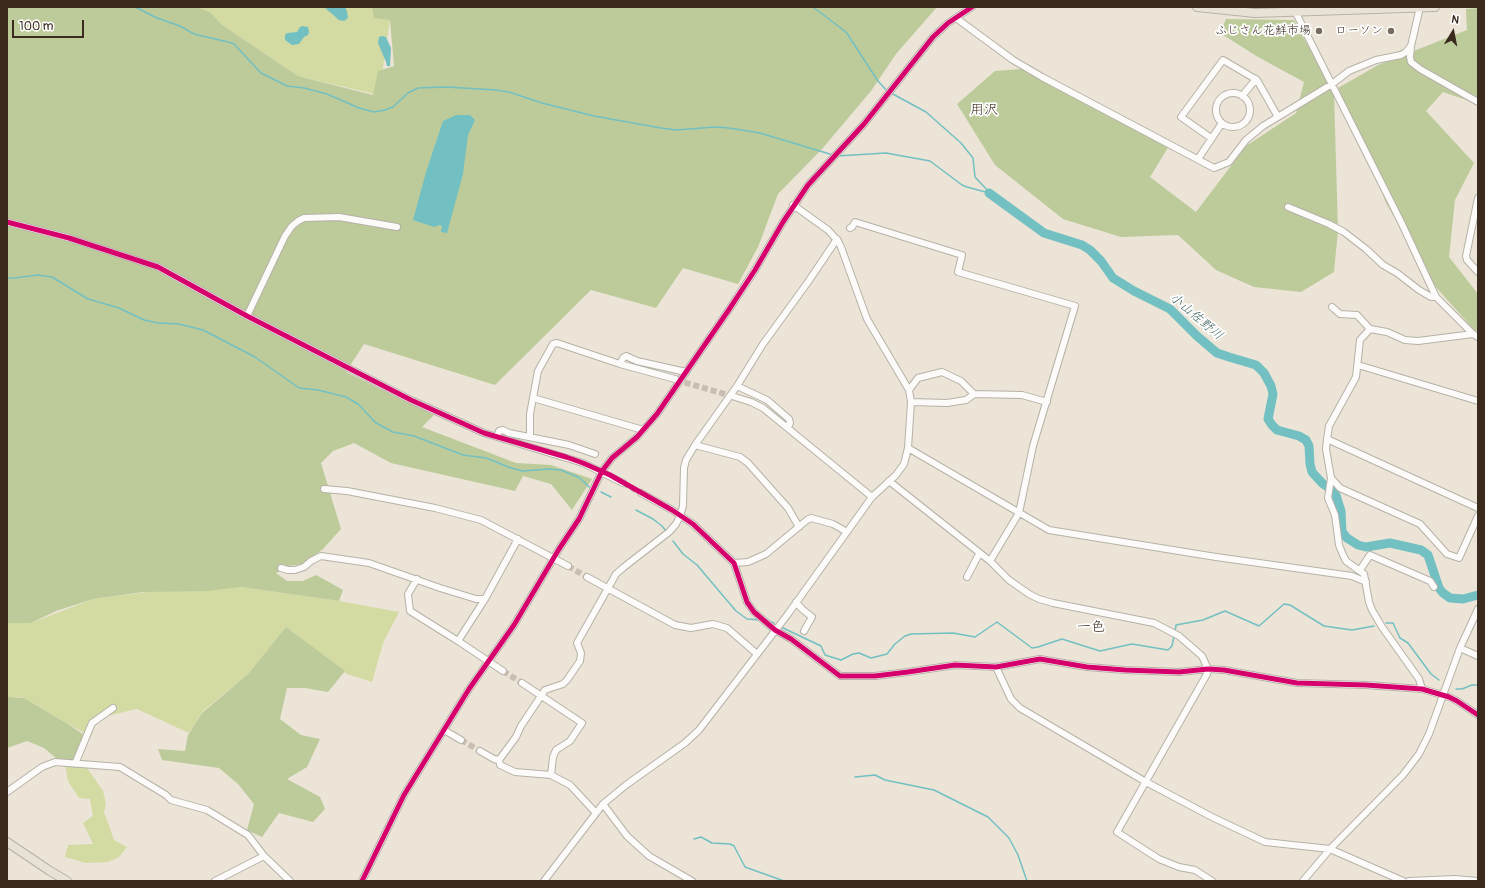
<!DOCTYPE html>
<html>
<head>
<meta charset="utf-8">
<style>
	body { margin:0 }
	#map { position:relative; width:1485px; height:888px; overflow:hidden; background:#ebe4d7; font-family:Pangolin,sans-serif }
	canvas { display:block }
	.frame { position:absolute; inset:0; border:8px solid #3b2a1e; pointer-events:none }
	.north { position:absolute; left:1433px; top:12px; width:40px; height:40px; -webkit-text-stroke:3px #fff; paint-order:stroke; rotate:10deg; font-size:11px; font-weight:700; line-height:16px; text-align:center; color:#3b2a1e }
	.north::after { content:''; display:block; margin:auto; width:14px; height:18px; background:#3b2a1e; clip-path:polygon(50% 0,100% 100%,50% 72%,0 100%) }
	.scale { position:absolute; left:12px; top:20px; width:72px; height:18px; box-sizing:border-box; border:2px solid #3b2a1e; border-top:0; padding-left:5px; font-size:12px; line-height:14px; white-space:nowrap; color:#3b2a1e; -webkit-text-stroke:3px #fff; paint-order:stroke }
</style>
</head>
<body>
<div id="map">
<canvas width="1485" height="888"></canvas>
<div class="frame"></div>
<div class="north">N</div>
<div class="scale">100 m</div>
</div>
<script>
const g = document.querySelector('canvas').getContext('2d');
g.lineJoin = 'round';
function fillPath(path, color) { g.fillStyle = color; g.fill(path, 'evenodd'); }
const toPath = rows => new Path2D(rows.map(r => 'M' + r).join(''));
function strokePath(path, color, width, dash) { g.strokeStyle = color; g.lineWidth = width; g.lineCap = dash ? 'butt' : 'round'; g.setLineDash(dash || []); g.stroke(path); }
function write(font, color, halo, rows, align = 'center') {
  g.font = font + ' Pangolin,"Klee One",sans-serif'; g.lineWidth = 3.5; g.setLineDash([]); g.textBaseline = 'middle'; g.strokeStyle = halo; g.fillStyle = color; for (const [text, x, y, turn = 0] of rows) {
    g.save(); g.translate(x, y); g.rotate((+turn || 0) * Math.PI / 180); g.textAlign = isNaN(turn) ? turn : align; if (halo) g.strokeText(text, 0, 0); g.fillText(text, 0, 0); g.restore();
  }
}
const green = toPath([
	[187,7,390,7,390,20,379,95,298,76,221,24,211,13],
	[241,587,339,601,399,612,383,643,372,682,347,674,286,627,248,674,203,711,189,733,137,709,98,718,91,737,22,697,7,698,7,623,31,623,93,599,171,589],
	[65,764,87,768,103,791,106,803,104,812,114,840,127,847,119,857,108,862,86,863,65,857,68,845,93,844,83,823,93,816,90,799,79,798,68,781]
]);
const forest = toPath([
	[7,7,197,7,211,13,221,24,298,76,373,95,378,71,394,66,390,20,374,18,372,7,937,7,896,54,871,91,822,149,778,194,758,247,738,284,683,268,656,308,591,290,495,385,364,344,346,372,434,415,422,427,516,463,551,465,592,479,572,510,551,484,523,476,515,491,391,463,354,443,333,451,321,463,341,529,323,549,303,564,288,566,276,573,287,581,303,581,316,575,343,590,339,601,241,587,207,591,143,592,93,599,56,611,31,623,7,623],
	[1478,8,1478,104,1443,92,1426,111,1474,163,1455,200,1449,257,1478,294,1478,327,1476,332,1435,286,1386,203,1367,153,1338,88,1378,65,1467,30,1466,9],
	[1226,19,1294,20,1334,93,1338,230,1334,272,1301,292,1254,287,1216,270,1178,235,1121,237,1063,219,995,165,957,104,995,71,1021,69,1049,77,1110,115,1169,146,1150,177,1196,212,1246,146,1296,113,1304,82,1258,57,1220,33],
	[286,627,345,671,328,692,305,688,287,688,280,719,301,735,320,739,307,767,287,779,320,797,325,809,313,822,279,813,262,837,247,830,254,804,238,784,219,768,162,760,158,749,185,751,188,735,202,713,248,674],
	[7,697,24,698,68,724,87,737,75,764,62,763,44,748,27,741,7,748]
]);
const water = toPath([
	[324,7,345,7,347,11,348,18,344,21,339,20],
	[302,26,308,27,309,32,308,35,304,37,299,44,292,45,285,40,285,35,287,33,297,32,300,27],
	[382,36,386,37,391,48,390,66,387,66,386,62,378,43,379,37],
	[456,115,470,115,475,120,468,135,463,174,447,233,441,232,442,226,440,225,434,227,413,220,426,172,443,121]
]);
const stream = toPath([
	[135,7,157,18,180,26,194,34,228,42,234,44,261,73,287,86,304,88,327,94,359,108,374,112,385,110,393,107,408,93,418,88,446,87,496,90,509,92,542,103,594,116,661,128,676,130,715,127,729,128,760,133,833,155],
	[813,7,846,32,878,81,887,91],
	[891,93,926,112,961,143,973,158,975,177,989,192],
	[837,156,886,153,930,161,962,185,967,187,989,193],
	[7,278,14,278,38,275,52,277,88,299,119,308,144,320,158,323,179,324,203,330,255,357,299,388,318,390,346,397,358,404,376,423,393,432,414,436,463,455,486,458,511,468,523,471,548,469,561,470,580,478,589,487],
	[601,492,611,497],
	[636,510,653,519,662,526,666,531],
	[673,541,683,554,697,565,736,611,747,619,760,620],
	[766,620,774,623],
	[1386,623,1393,623,1400,638,1408,643,1431,674,1439,680],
	[781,627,821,646,825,655,841,660,853,654,859,653,871,658,887,654,895,644,905,636,911,634,953,633,975,637,997,622,1032,648,1038,647,1062,639,1100,651,1132,644,1168,650,1172,646,1174,636],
	[1175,633,1176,625,1203,620,1225,611,1259,626,1284,604,1290,605,1324,626,1352,630,1374,626],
	[1456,689,1462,689,1472,685,1478,685],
	[855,777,875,775,885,780,934,790,988,817,1009,838,1018,855,1027,881],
	[694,839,701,837,712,843,730,844,734,846,745,867,784,881]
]);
const river = toPath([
	[989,193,1044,233,1082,245,1090,250,1101,261,1113,278,1134,291,1170,309,1197,336,1217,353,1229,357,1256,365,1264,373,1271,386,1273,394,1268,419,1272,425,1277,430,1299,436,1306,440,1309,446,1310,464,1312,472,1322,483,1335,492,1341,511,1342,532,1347,538,1358,545,1366,547,1390,543,1421,550,1428,555,1439,588,1443,593,1450,598,1463,599,1478,595]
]);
const minorTunnel = toPath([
	[676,380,732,396],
	[623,483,641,493],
	[568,566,587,577],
	[503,671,522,683],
	[461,740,480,751]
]);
const minor = toPath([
	[1293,7,1401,222,1436,297,1473,334,1478,337],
	[1420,7,1411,46,1410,57,1411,62,1420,69,1478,102],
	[956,18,1013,60,1042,77,1214,168,1229,162,1246,140,1263,126,1332,84,1349,71,1376,60,1401,55,1406,52,1411,46],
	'1216 110a17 17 0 1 1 34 0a17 17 0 1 1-34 0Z',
	[1242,96,1256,79],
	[1211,138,1181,117,1223,60,1257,80,1278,117],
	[1198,159,1222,123],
	[1478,198,1466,256,1467,260,1478,272],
	[1288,207,1329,224,1344,232,1366,249,1383,265,1397,273,1419,290,1431,297,1436,297],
	[7,222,69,238,158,267,247,316,411,400,484,433,583,463,623,483],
	[850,228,852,227,855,222,962,255,958,272,1075,306,1033,446,1019,513,990,561],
	[1332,307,1340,314,1357,315,1370,329],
	[247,316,285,236,292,226,298,221,304,218,339,217,397,227],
	[620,364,623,358,626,356,637,361,686,372],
	[1358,365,1478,401],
	[737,386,767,400,789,419,790,423,788,427],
	[909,390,918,378,942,372,961,381,974,394],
	[732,396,751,402,763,408,872,497],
	[533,398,643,430],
	[911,402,947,403,966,400,974,394,1022,395,1047,402],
	[497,436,499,431,503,430,509,433,569,445,595,454],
	[530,437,530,414,538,371,553,344,557,343,620,364,675,379],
	[1327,439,1478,508],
	[695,445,740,457,748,463,788,508,799,527],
	[908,448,1049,530,1216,557,1352,576,1366,582],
	[1331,478,1340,488,1420,524,1447,554,1459,558,1478,516],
	[889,481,990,561,1009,580,1029,594,1039,599,1053,603,1154,623,1179,636,1202,656,1208,669,1207,674,1117,832,1159,859,1179,867,1195,870,1212,881],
	[324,489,347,491,435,508,481,520,568,566],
	[641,493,672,510,693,524,734,563,747,602,754,612,775,630,791,639,840,676,875,676,908,672,955,665,996,667,1040,659,1087,667,1125,670,1179,672,1208,669,1224,670,1297,683,1366,685,1422,689,1449,697,1457,701,1478,715],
	[734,563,748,562,766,554,807,520,811,518,833,524,847,532],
	[281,568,288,570,295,570,304,567,311,561,321,556,369,563,440,588,476,599,485,599],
	[1360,570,1370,555,1430,581,1434,587],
	[587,577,675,625,691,628,713,624,727,628,757,654],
	[967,577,979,554],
	[417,579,408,594,410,611,458,641],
	[796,602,802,609,812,617,804,631],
	[1460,648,1478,656],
	[996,667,1011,699,1020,708,1146,782,1212,817,1265,842,1330,849,1403,881],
	[503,671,458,641,485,599,518,539],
	[522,683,582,723,570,741,556,750,553,757,551,775],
	[1422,689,1419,679,1382,627,1372,610,1369,602,1364,574,1346,561,1343,555,1339,545,1335,515,1328,498,1331,478,1326,449,1327,439,1329,426,1356,377,1360,340,1370,329,1387,332,1405,340,1418,341,1473,334],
	[444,730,461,740],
	[480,751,494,759,499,760,500,765,515,772,551,775,570,785,596,813],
	[499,760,516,737,521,726,545,690,563,684,567,680,580,661,581,653,577,643,616,574,624,567,669,532,676,524,680,516,683,506,684,468,686,460,695,445,737,386,763,344,808,282,837,239],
	[75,764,92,723,113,708],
	[7,792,42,767,55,762,120,767,166,795,171,800,207,810,248,835,264,856,290,881],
	[603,804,627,836,649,856,692,881],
	[215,881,264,856],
	[362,881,404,795,469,689,514,625,559,549,579,519,602,471,612,458,637,437,657,414,728,311,755,270,783,222,808,185,864,124,933,37,948,23,972,7],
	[544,881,603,804,626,785,685,743,699,730,788,614,872,497,896,475,904,464,908,448,911,402,909,390,867,319,841,247,838,241,828,230,793,205],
	[1303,881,1330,849,1403,775,1419,754,1429,734,1460,648,1478,609],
	[1409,881,1455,879,1477,881]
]);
const major = toPath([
	[1197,7,1255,13,1435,7],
	[7,842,50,871,67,881]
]);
const cycleway = toPath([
	[7,222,69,238,158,267,247,316,411,400,484,433,566,457,583,463,610,475,672,510,693,524,734,563,747,602,754,612,775,630,791,639,840,676,875,676,908,672,955,665,996,667,1040,659,1087,667,1125,670,1179,672,1208,669,1224,670,1297,683,1366,685,1422,689,1449,697,1457,701,1478,715],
	[362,881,404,795,469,689,514,625,559,549,579,519,602,471,612,458,637,437,657,414,728,311,755,270,783,222,808,185,864,124,933,37,948,23,972,7]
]);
const markers = [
	[1319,31,4,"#796b5f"],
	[1391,31,4,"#796b5f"]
];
const poiNames = [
	["ふじさん花鮮市場",1311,31],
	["ローソン",1383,31]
];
const waterNames = [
	["小山佐野川",1196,317,40]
];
const quarterNames = [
	["用沢",984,110],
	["一色",1091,627]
];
fillPath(green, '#d3dba2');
fillPath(forest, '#bdcb9a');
fillPath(water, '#73c0c2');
strokePath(stream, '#73c0c2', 1.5);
strokePath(river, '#73c0c2', 9);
strokePath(minorTunnel, '#c8bfb2', 6, [6, 3]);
strokePath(minor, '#b7b1a8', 8);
strokePath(major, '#b7b1a8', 10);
strokePath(minor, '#fcfbf9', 6);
strokePath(major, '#e8e1d5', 8);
strokePath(cycleway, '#d6006c', 5);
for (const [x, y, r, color] of markers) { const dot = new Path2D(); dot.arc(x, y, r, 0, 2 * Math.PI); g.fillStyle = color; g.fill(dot); strokePath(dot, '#fff', 1.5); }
write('12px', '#3b2a1e', '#fff', poiNames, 'right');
write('italic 13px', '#3d605c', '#fff', waterNames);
write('14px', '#3b2a1e', '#fff', quarterNames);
</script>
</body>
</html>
